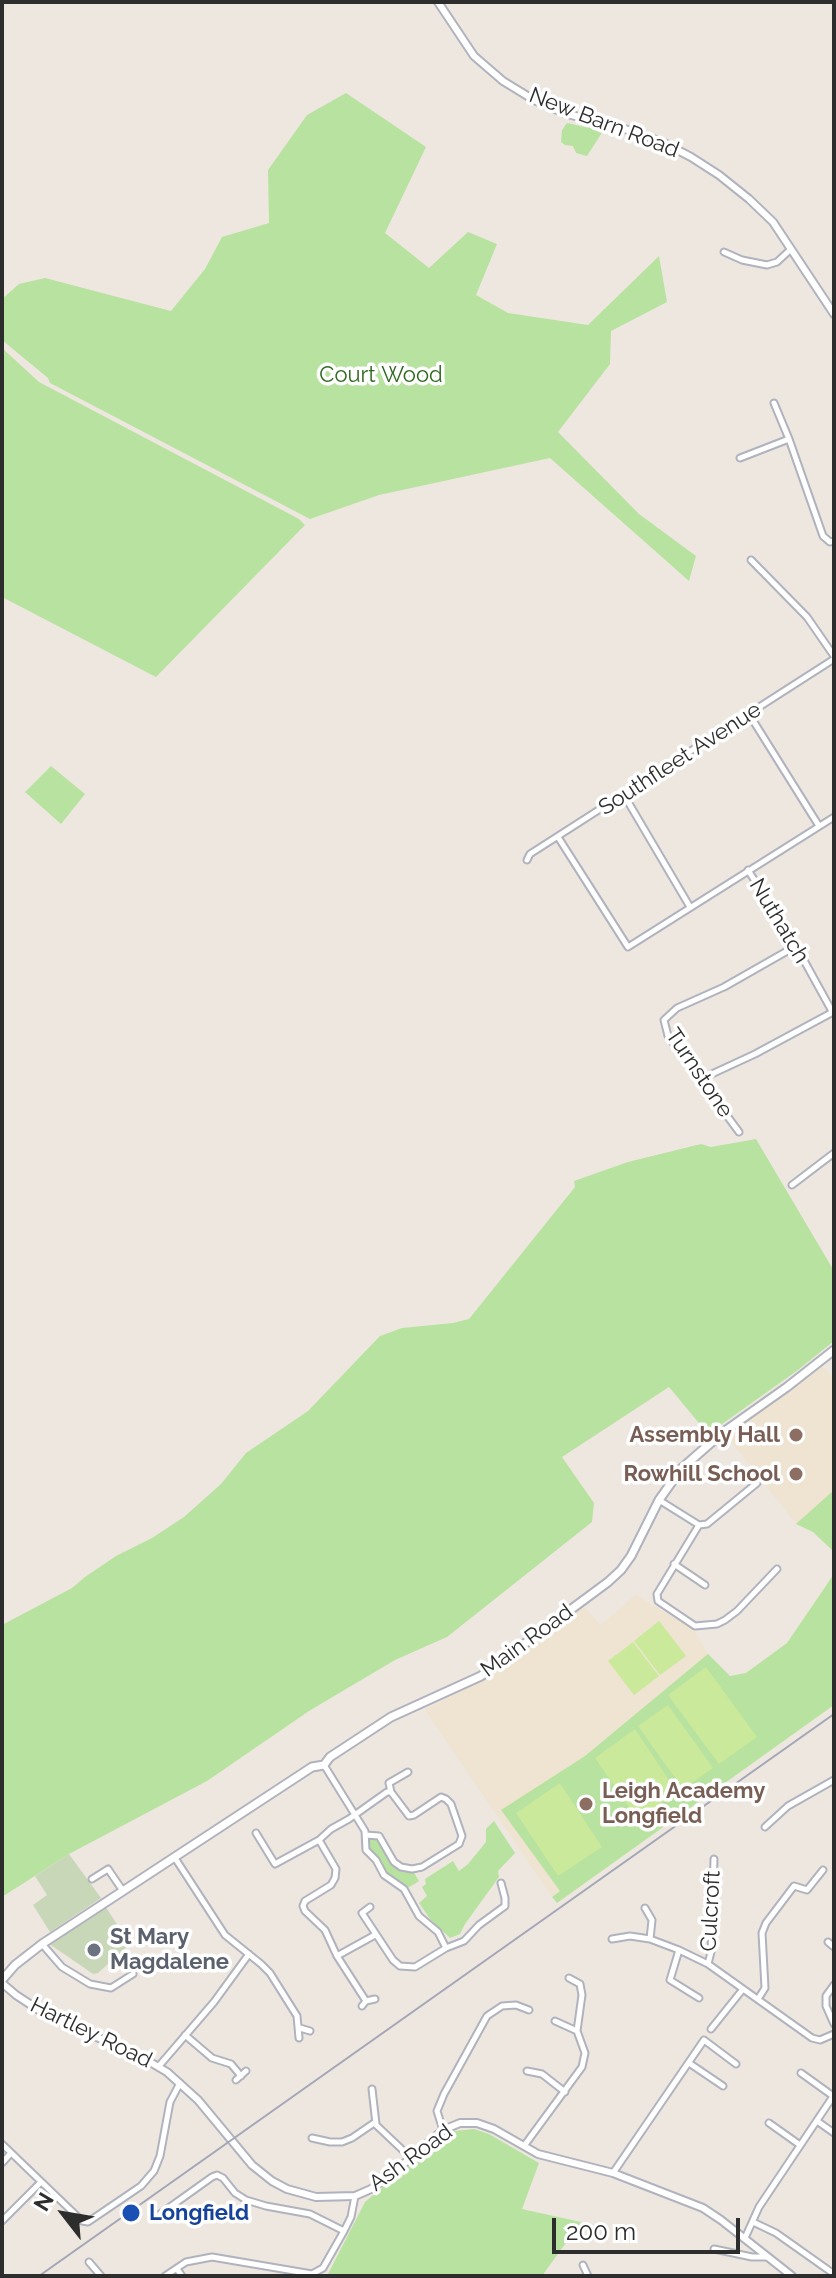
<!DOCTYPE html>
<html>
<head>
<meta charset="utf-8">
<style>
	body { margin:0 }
	#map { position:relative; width:836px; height:2278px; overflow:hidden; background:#eee7e0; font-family:Raleway,sans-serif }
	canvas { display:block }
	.frame { position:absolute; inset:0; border:4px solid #2d2d2d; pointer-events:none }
	.north { position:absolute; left:24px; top:2174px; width:80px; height:80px; -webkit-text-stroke:6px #fff; paint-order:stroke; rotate:301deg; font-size:22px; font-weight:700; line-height:32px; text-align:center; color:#2d2d2d }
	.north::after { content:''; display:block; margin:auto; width:28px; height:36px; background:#2d2d2d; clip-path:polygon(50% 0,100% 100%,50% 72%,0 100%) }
	.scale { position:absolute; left:552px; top:2218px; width:188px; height:36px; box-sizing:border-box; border:4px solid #2d2d2d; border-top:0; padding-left:10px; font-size:24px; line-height:28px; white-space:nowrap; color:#2d2d2d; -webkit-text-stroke:6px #fff; paint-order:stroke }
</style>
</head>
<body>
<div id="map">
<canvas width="836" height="2278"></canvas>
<div class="frame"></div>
<div class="north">N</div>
<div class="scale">200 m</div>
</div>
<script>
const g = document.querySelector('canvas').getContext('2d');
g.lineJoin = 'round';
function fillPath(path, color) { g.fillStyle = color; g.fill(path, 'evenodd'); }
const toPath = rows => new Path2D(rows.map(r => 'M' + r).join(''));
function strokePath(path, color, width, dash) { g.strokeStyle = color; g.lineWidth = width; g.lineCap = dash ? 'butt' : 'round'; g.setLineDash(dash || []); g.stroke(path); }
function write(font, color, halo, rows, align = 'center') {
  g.font = font + ' Raleway,sans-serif'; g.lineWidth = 7; g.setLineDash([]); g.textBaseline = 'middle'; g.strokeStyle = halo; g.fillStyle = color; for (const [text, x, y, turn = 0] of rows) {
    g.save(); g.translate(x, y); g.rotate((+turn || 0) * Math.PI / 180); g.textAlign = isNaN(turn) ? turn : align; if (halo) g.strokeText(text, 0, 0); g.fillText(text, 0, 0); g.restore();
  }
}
const education = toPath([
	[822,1366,834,1379,834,1552,813,1532,796,1524,726,1435],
	[834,1574,834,1697,552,1897,425,1710,492,1675,582,1605,601,1625,635,1595,693,1628,708,1654,730,1676,746,1673,787,1643]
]);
const green = toPath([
	[346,93,426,147,385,233,429,268,468,232,497,244,476,295,508,313,588,325,659,256,667,302,611,331,610,364,558,432,639,514,696,556,689,581,550,458,379,495,310,519,50,383,48,378,2,340,2,299,19,284,45,278,171,311,205,269,222,237,269,223,268,170,307,115],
	[567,123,603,131,587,156,576,153,573,146,565,145,561,142,562,130],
	[2,348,39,382,299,519,305,525,156,677,2,597],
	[51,766,85,794,61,824,25,792],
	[756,1139,834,1271,834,1341,798,1370,708,1434,669,1387,562,1457,594,1503,592,1522,447,1637,395,1660,309,1711,207,1781,69,1854,2,1897,2,1625,72,1588,85,1577,116,1556,152,1538,184,1517,221,1484,246,1453,308,1411,380,1336,402,1328,453,1323,469,1319,575,1187,574,1181,628,1162,701,1144,711,1147],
	[834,1490,834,1552,813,1532,796,1524],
	[834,1574,834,1705,557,1903,552,1897,560,1891,501,1810,585,1756,708,1654,730,1676,746,1673,787,1643],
	[494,1821,515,1853,498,1871,499,1877,465,1924,460,1934,450,1938,430,1919,419,1903,427,1896,422,1887,426,1884,425,1879,453,1861,459,1871,468,1864,486,1842,486,1829],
	[374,1836,382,1841,391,1862,413,1871,419,1881,406,1889,400,1882,386,1875,379,1860,368,1846,370,1838],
	[474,2129,489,2134,539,2163,522,2209,581,2222,542,2276,327,2276,365,2202,441,2139,455,2131]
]);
const cemetery = toPath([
	[69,1854,101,1898,50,1932,33,1905,47,1895,35,1876],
	[105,1906,130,1944,98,1973,93,1974,48,1943]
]);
const pitch = toPath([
	[659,1621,686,1656,660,1675,634,1641],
	[633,1642,659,1676,634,1695,608,1661],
	[706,1667,757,1737,719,1764,668,1695],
	[668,1705,713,1768,683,1789,638,1726],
	[635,1729,677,1792,637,1819,595,1758],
	[560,1783,602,1847,558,1876,516,1813]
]);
const minor = toPath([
	[724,252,742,260,767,265,777,262,791,249],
	[774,403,789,439,823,536,830,542,834,541],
	[740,458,789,439],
	[751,560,807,617,834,656],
	[749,714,819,826],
	[624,795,690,907],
	[558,837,628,947,834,817],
	[527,860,530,854,834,659],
	[748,870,796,946,833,1013],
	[701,1079,755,1054,833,1012],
	[739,1132,668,1036,664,1020,677,1008,724,987,796,946],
	[792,1185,834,1153],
	[659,1500,699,1525,707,1524,757,1483],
	[699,1525,657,1594,658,1601,695,1626,717,1624,725,1620,737,1611,777,1569],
	[674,1564,705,1585],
	[324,1765,365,1831,366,1850,376,1860,384,1875,404,1889,419,1916,438,1932,446,1948],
	[391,1792,389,1783,408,1772],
	[765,1827,788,1806,834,1780],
	[256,1833,275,1864,319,1840,331,1829,349,1819,387,1792,391,1792,409,1816,414,1815,441,1797,446,1799,451,1804,462,1836,459,1844,422,1867,412,1869,401,1867,394,1862,379,1836,366,1835],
	[319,1840,336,1869,335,1878,331,1885,305,1901,303,1906,305,1911,325,1930,337,1956,366,2001],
	[175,1858,225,1935,261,1964,270,1973,297,2016,299,2038],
	[92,1879,108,1869,123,1891],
	[370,1907,362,1913,393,1960,400,1966,415,1967,446,1948,464,1941,479,1925,505,1906,505,1898,501,1883],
	[645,1908,652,1920,650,1939],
	[612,1939,630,1936,650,1939,679,1950,708,1964,812,2038,820,2040,834,2034],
	[828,1942,834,1947],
	[42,1944,62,1967,90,1984,111,1988,133,1974],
	[679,1950,670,1980,699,1998],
	[337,1956,375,1935],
	[708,1964,711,1952,714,1859],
	[569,1978,580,1984,582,1995,577,2031],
	[834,1985,826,1996,826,2006,834,2024],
	[758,1999,765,1988,762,1933,766,1923,794,1886,807,1890,823,1870],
	[362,2006,366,2001,375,1999],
	[300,2028,310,2031],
	[711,2029,743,1989],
	[185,2035,212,2058,231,2064,241,2076],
	[689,2063,723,2086],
	[159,2066,214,2002,249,1954],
	[527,2071,542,2074,565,2092],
	[801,2073,833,2096],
	[236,2080,246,2071],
	[372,2089,376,2124],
	[817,2121,834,2133],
	[769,2123,800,2145],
	[443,2130,437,2111,444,2094,487,2016,502,2006,516,2005,529,2010],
	[312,2138,330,2142,342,2142,352,2138,374,2123,411,2158],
	[2,2144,82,2221,88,2222,141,2186,154,2171,160,2156,170,2102,180,2083],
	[524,2146,582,2067,585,2053,577,2031,555,2021],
	[2,2163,11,2153],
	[613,2173,704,2040,736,2064],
	[156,2217,212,2177,217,2175,223,2178,235,2193,246,2200,266,2206,310,2214,344,2231],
	[2,2221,41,2182],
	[753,2222,776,2233,834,2274],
	[745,2238,759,2207,834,2095],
	[714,2249,752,2257,766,2257],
	[89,2262,101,2276],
	[583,2265,588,2276],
	[177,2269,182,2276],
	[165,2276,186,2262,212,2257,312,2274,323,2268,344,2231,351,2217,355,2196]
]);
const tertiary = toPath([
	[438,2,474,56,503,81,534,100,564,113,628,130,664,143,691,157,719,175,749,199,773,222,834,314],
	[2,1983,16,1995,48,2016,138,2055,167,2072,198,2100,252,2165,272,2181,287,2189,316,2197,355,2196,371,2189,392,2174,443,2130,460,2123,477,2123,494,2129,538,2154,613,2173,703,2208,721,2220,792,2276]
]);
const secondary = toPath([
	[2,1980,15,1965,42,1944,312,1767,324,1765,330,1757,391,1717,481,1676,608,1582,621,1570,631,1556,659,1500,681,1469,722,1433,787,1387,834,1350]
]);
const rail = toPath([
	[39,2276,834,1714]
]);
const markers = [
	[796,1435,8,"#8d6e63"],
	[796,1474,8,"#8d6e63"],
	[586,1804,8,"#8d6e63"],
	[94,1950,8,"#6b7280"],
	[131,2213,10,"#1a4fb4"]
];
const streetNames = [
	["New Barn Road",604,123,21],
	["Southfleet Avenue",680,759,-33],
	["Nuthatch",779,921,59],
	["Turnstone",699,1073,56],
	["Main Road",527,1641,-36],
	["Culcroft",711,1911,-87],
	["Hartley Road",91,2033,26],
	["Ash Road",411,2158,-36]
];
const parkNames = [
	["Court Wood",381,375]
];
const educationNames = [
	["Assembly Hall",780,1435],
	["Rowhill School",780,1474],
	["Leigh Academy",602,1791,"left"],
	["Longfield",602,1816,"left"]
];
const worshipNames = [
	["St Mary",110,1937],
	["Magdalene",110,1962]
];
const transitNames = [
	["Longfield",149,2213]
];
fillPath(education, '#eee4d1');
fillPath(green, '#b8e29f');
fillPath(cemetery, '#c8d7b8');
fillPath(pitch, '#cae99b');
strokePath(minor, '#b0b3bd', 9);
strokePath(tertiary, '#b0b3bd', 10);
strokePath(secondary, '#b0b3bd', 11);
strokePath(minor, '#fff', 5);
strokePath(tertiary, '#fff', 6);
strokePath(secondary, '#fff', 7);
strokePath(rail, '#a3a6b6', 2);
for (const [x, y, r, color] of markers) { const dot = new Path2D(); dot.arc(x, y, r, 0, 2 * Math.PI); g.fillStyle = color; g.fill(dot); strokePath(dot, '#fff', 3); }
write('22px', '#2d2d2d', '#fff', streetNames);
write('22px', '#30691e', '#fff', parkNames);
write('bold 22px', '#785e54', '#fff', educationNames, 'right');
write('bold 22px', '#5b616d', '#fff', worshipNames, 'left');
write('bold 22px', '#164399', '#fff', transitNames, 'left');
</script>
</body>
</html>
